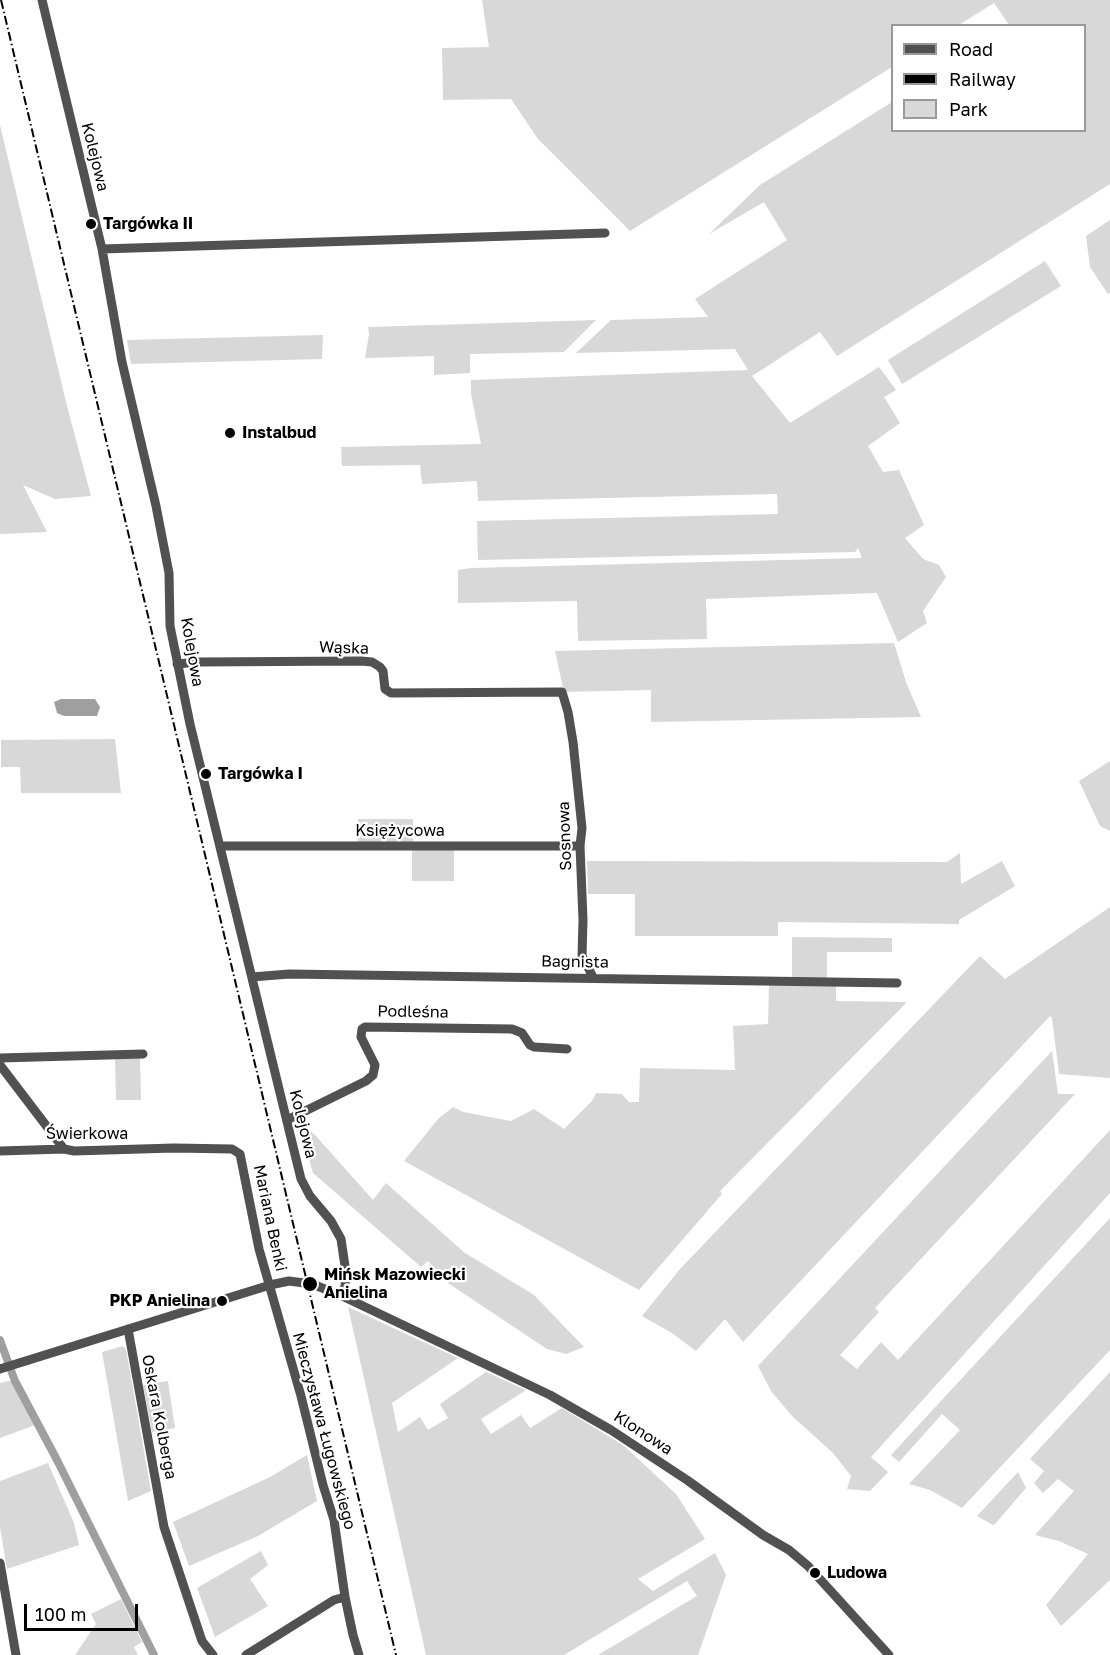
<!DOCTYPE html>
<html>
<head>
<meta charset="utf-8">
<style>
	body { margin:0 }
	#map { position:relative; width:1110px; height:1655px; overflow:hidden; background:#fff; font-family:"Golos Text",sans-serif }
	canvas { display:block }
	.legend { position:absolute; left:891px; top:24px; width:195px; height:108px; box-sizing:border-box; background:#fff; border:2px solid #999; margin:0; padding:8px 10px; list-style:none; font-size:18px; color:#000 }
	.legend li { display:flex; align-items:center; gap:12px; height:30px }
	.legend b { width:30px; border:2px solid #999 }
	.scale { position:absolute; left:24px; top:1604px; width:114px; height:27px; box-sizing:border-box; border:3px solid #000; border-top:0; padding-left:8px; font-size:18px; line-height:21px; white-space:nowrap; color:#000; -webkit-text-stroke:4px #fff; paint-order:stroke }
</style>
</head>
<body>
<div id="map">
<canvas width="1110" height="1655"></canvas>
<ul class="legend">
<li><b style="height:8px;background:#515151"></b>Road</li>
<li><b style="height:8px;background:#000"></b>Railway</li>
<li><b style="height:16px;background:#d8d8d8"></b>Park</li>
</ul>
<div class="scale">100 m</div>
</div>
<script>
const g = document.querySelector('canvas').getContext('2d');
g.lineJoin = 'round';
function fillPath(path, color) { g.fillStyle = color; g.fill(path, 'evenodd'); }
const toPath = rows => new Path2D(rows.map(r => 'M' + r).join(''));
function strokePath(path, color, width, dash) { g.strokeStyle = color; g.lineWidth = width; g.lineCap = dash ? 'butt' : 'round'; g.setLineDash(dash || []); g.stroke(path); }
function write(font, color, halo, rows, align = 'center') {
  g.font = font + ' "Golos Text",sans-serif'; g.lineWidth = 4.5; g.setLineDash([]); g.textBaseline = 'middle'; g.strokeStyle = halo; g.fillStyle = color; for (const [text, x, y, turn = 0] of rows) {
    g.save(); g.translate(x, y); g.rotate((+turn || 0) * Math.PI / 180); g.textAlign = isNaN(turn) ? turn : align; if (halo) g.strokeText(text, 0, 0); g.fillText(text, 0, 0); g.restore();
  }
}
const green = toPath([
	[482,0,1110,0,1110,184,837,356,820,332,752,376,790,423,879,367,896,390,884,397,900,423,868,446,883,472,899,470,924,525,905,538,923,559,939,565,946,577,923,611,927,623,898,642,877,593,706,599,707,639,578,641,577,601,458,603,458,570,471,568,862,558,858,548,855,552,478,560,477,521,778,514,777,494,478,501,477,481,422,484,420,465,342,466,341,447,481,444,471,394,471,380,748,370,735,349,576,353,611,320,708,317,695,299,787,240,764,202,709,234,760,185,892,102,892,130,1084,130,1084,26,1009,25,994,3,959,25,892,26,892,67,630,231,538,139,511,99,443,100,442,48,489,47],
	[0,125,67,406,91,496,55,499,23,485,47,532,0,534],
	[1110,220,1110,293,1108,294,1090,267,1086,236],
	[1045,261,1061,286,902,384,888,360],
	[596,320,564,352,470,354,470,373,434,375,434,356,365,358,369,334,368,327],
	[323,335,322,359,131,364,127,340],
	[894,643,906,682,921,717,651,722,651,690,564,692,555,651],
	[115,739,121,793,21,793,20,767,1,767,1,740],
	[1110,761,1110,831,1100,826,1079,781],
	[358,819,413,819,413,843,358,843],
	[412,849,454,849,454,881,412,881],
	[960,853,961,884,1002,861,1015,886,959,920,959,924,778,922,778,936,635,936,635,894,588,894,587,861,947,862],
	[1110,907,1110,1078,1059,1074,1052,1018,1050,1016,743,1342,725,1319,696,1351,672,1333,642,1316,680,1269,980,956,1005,979],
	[792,937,892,938,892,952,827,952,827,979,792,978],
	[769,984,836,984,836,1001,907,1002,720,1191,722,1194,639,1290,404,1161,438,1119,453,1107,463,1112,511,1121,534,1109,564,1129,592,1101,596,1093,622,1094,629,1102,639,1102,640,1068,735,1070,733,1026,768,1024],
	[1052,1051,1058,1094,1075,1094,875,1308,879,1312,840,1355,857,1369,881,1342,898,1360,1110,1130,1110,1193,871,1457,888,1472,870,1491,847,1489,851,1476,833,1453,792,1416,771,1391,758,1366],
	[140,1057,141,1100,116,1100,115,1058],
	[298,1121,316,1136,373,1200,386,1183,465,1253,534,1295,584,1347,566,1354,547,1349,448,1283,428,1261,421,1267,313,1173],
	[1110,1218,1110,1350,962,1508,930,1490,909,1484,960,1430,942,1414,899,1462,891,1455],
	[348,1307,458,1358,392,1403,398,1432,420,1417,428,1430,448,1418,440,1404,486,1372,526,1390,481,1419,491,1434,521,1415,530,1428,562,1408,623,1445,676,1494,705,1539,638,1579,653,1591,715,1553,726,1575,698,1655,598,1655,697,1596,687,1581,564,1655,426,1655],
	[123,1346,126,1349,151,1491,128,1501,102,1352],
	[1110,1372,1110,1580,1061,1626,1046,1605,1088,1554,1059,1541,1035,1535,1074,1491,1058,1479,1043,1493,1034,1483,1044,1471,1030,1459],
	[12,1380,35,1425,0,1438,0,1383],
	[168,1381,175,1428,152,1432,143,1385],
	[307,1455,317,1501,258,1536,189,1566,173,1522,270,1477],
	[48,1463,74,1523,79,1545,7,1569,0,1527,0,1481],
	[1018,1472,1026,1488,995,1524,993,1525,977,1516],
	[261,1551,268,1565,250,1579,268,1606,215,1637,197,1588],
	[121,1599,142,1642,134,1647,138,1655,75,1655,96,1624,91,1614]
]);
const water = toPath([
	[61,699,95,699,100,707,97,716,64,716,57,713,54,702]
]);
const canal = toPath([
	[0,1340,15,1381,57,1460,154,1655]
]);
const minor = toPath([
	[42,0,102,249,122,362,156,506,169,573,170,626,190,724,301,1179,310,1196,331,1221,341,1239,346,1273,345,1287,340,1295],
	[102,249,605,233],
	[177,664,198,662,361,661,372,662,380,667,383,671,385,689,391,693,562,692,568,712,573,742,582,828,580,846,583,920,582,956,593,977],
	[220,846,580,846],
	[252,977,289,974,897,983],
	[0,1058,143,1054],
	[0,1065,64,1149],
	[287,1120,366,1081,373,1075,375,1065,361,1037,362,1029,365,1027,512,1029,522,1033,530,1045,534,1047,567,1049],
	[0,1151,64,1149,74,1151,174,1148,232,1149,240,1154,259,1249,301,1396,323,1485,334,1520,345,1597,353,1635,359,1655],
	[128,1329,164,1527,202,1641,213,1655],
	[0,1369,270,1285,289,1281,312,1284,340,1295,550,1395,611,1430,687,1480,763,1535,789,1550,808,1566,889,1655],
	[0,1563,16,1655],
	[246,1655,334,1600,345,1597]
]);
const rail = toPath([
	[1,0,396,1655]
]);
const markers = [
	[91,224,6,"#000"],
	[230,433,6,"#000"],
	[206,774,6,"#000"],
	[310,1284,8,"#000"],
	[222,1301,6,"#000"],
	[815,1573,6,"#000"]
];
const streetNames = [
	["Kolejowa",95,157,76],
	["Wąska",344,648,2],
	["Kolejowa",192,652,80],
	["Księżycowa",400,831],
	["Sosnowa",565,836,-92],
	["Bagnista",575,962,1],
	["Podleśna",413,1012,1],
	["Kolejowa",303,1124,76],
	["Świerkowa",87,1134],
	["Mariana Benki",270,1218,78],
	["Oskara Kolberga",159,1417,79],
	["Mieczysława Ługowskiego",324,1431,75],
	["Klonowa",643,1433,33]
];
const poiNames = [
	["Targówka II",103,224],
	["Instalbud",242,433],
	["Targówka I",218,774],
	["Mińsk Mazowiecki",324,1275],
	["Anielina",324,1293],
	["PKP Anielina",210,1301,"right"],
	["Ludowa",827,1573]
];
fillPath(green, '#d8d8d8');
fillPath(water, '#9f9f9f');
strokePath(canal, '#9f9f9f', 8);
strokePath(minor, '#515151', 9);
strokePath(rail, '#000', 2, [9, 3, 1.5, 3]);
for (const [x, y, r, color] of markers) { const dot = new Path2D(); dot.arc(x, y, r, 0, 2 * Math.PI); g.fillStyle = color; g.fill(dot); strokePath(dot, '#fff', 2); }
write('16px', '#000', '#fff', streetNames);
write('bold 16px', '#000', '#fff', poiNames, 'left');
</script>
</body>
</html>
